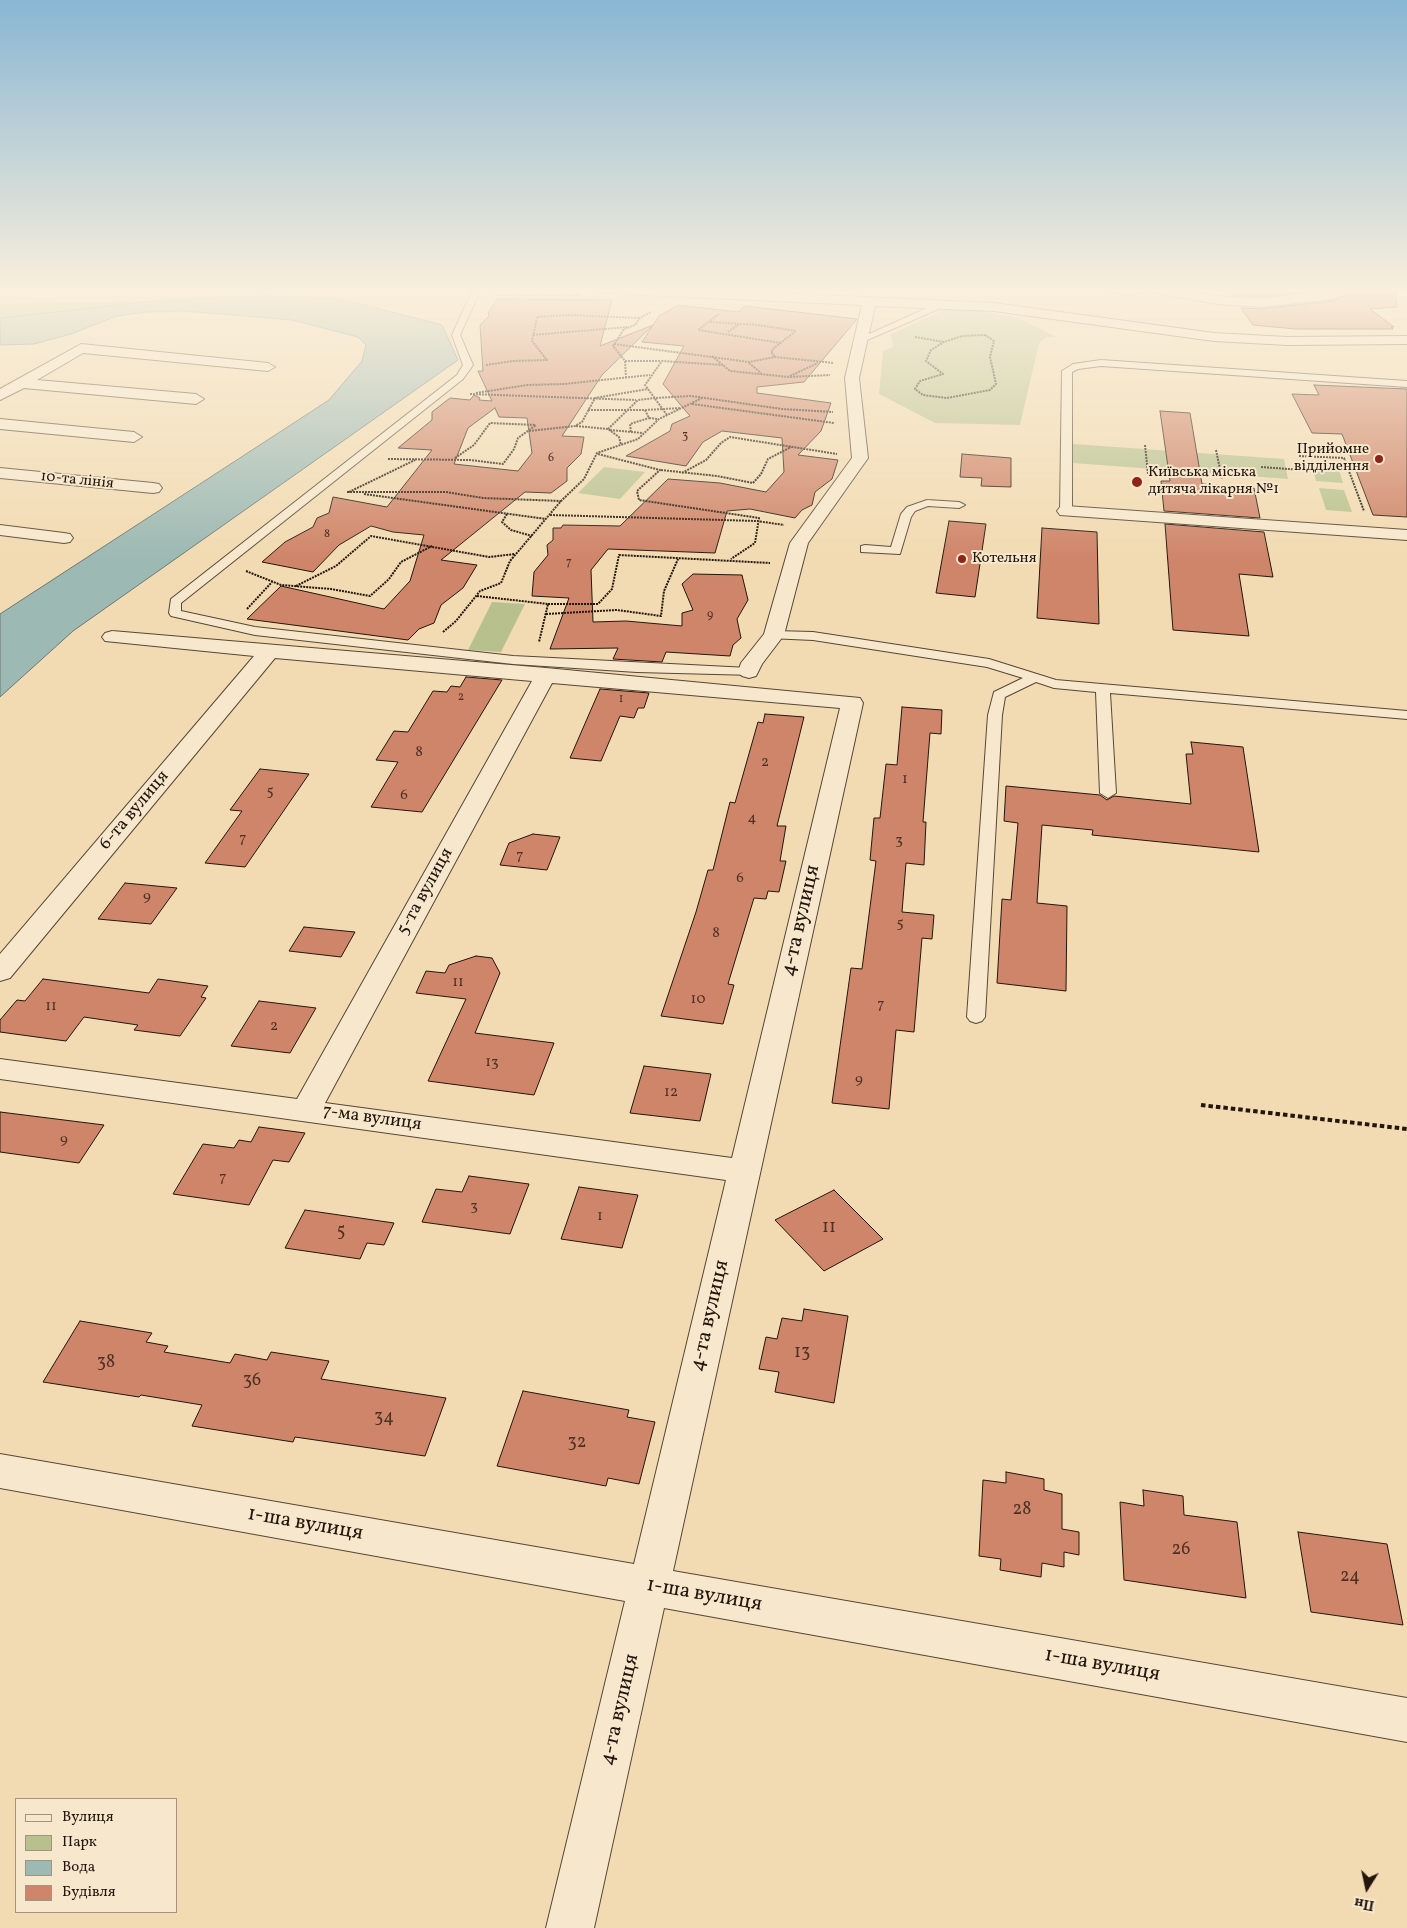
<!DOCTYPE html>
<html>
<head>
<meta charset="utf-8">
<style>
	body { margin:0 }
	#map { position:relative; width:1407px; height:1928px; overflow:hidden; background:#f2dbb2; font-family:Vollkorn,serif }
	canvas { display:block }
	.legend { position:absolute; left:15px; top:1798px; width:162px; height:115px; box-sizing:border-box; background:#f7e8cd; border:1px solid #a29480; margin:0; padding:6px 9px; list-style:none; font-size:15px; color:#22160d }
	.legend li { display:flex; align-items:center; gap:10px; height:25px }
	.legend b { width:25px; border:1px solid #a29480 }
	.north { position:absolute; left:1342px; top:1863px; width:50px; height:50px; -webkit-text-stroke:4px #f7e8cd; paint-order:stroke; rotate:190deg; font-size:14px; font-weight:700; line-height:20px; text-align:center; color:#22160d }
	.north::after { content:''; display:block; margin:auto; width:18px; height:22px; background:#22160d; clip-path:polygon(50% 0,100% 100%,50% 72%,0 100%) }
</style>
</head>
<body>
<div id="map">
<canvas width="1407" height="1928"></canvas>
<ul class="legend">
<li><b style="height:6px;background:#f7e8cd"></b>Вулиця</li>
<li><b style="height:14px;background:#b8c18e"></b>Парк</li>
<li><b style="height:14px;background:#9cb9b3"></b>Вода</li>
<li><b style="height:14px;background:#cf8569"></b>Будівля</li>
</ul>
<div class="north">Пн</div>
</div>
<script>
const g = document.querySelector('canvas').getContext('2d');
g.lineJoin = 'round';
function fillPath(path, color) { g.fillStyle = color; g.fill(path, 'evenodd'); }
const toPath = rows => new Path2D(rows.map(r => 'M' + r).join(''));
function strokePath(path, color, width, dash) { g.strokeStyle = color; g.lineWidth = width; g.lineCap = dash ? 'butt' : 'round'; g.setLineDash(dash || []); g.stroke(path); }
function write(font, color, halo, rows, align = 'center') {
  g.font = font + ' Vollkorn,serif'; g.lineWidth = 4; g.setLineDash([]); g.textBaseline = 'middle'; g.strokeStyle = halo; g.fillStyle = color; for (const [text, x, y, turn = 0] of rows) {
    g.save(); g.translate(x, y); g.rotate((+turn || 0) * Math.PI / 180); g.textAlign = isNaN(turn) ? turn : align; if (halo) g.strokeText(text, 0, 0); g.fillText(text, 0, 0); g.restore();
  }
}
const green = toPath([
	[164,300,46,313,0,318,0,304],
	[947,309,965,309,1016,317,1056,337,1047,337,1039,343,1020,425,935,423,879,394,883,351,893,347,891,334],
	[1073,444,1284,459,1288,479,1073,463],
	[1311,461,1337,463,1343,483,1316,481],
	[604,467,645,472,620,499,578,493],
	[1319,488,1344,490,1352,512,1326,510],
	[492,602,525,604,501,652,468,650]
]);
const water = toPath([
	[265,296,341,299,442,325,458,360,73,631,0,697,0,614,329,400,362,361,366,345,358,337,292,320,184,311,147,312,117,316,71,334,34,344,0,345,0,318,164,300,265,296]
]);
const building = toPath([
	[1228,289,1321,289,1261,297,1233,295,1228,289],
	[1358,289,1396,289,1396,307,1370,309,1394,327,1391,327,1393,329,1296,329,1253,325,1241,308,1261,309,1333,301,1358,289],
	[497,299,612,300,600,346,653,325,602,375,562,436,584,437,581,454,567,468,567,481,551,493,525,492,441,560,477,565,463,588,441,605,434,623,419,629,408,640,247,619,281,586,384,609,410,581,424,535,393,532,371,526,339,545,313,572,262,562,285,542,313,527,317,518,329,513,333,497,387,507,432,450,398,448,432,420,432,412,450,398,470,400,474,395,480,398,479,400,492,401,478,371,483,371,480,325,489,316,488,313,497,299],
	[495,408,499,417,527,418,532,453,518,471,454,464,468,428,495,408],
	[678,305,738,312,745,306,857,319,804,382,757,387,757,393,831,403,821,431,798,455,838,460,832,479,815,492,812,505,802,510,795,518,750,509,727,511,715,553,608,549,591,570,593,622,626,621,682,626,682,613,693,610,682,584,693,574,742,575,748,600,737,619,741,638,733,645,730,656,666,652,662,662,613,659,618,648,550,649,569,598,532,596,534,572,548,555,547,545,553,540,553,528,561,528,563,525,620,526,668,479,720,483,766,492,784,472,782,438,722,431,703,442,686,466,626,456,670,431,672,424,690,416,663,384,684,346,642,342,659,316,678,305],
	[1314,385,1407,389,1407,517,1373,515,1342,434,1312,433,1292,394,1319,395,1314,385],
	[1160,411,1190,413,1202,484,1254,488,1260,518,1164,511,1161,481,1170,481,1160,411],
	[962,454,1011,458,1011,487,981,486,982,478,960,477,962,454],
	[949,521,986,524,975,597,936,593,949,521],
	[1165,524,1264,532,1273,577,1239,574,1249,636,1173,630,1165,524],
	[1042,528,1097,532,1099,624,1037,618,1042,528],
	[466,677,502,680,422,812,371,807,398,762,376,760,394,731,408,732,433,691,447,692,451,686,460,687,466,677],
	[600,689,649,693,644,708,638,708,634,718,620,716,601,761,570,758,600,689],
	[902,707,942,710,941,734,930,733,923,822,926,822,924,865,906,863,902,912,934,915,932,939,922,938,914,1032,896,1030,889,1109,832,1103,851,968,862,969,876,861,870,860,874,818,880,818,886,764,897,765,902,707],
	[765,714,804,717,777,826,786,826,780,861,786,861,779,892,768,891,766,899,754,898,728,984,734,985,723,1024,661,1016,696,912,708,870,713,870,730,802,735,803,758,722,763,723,765,714],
	[1191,742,1243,747,1259,852,1092,835,1093,830,1042,825,1037,903,1067,906,1066,991,997,983,1002,899,1011,900,1018,823,1004,821,1006,786,1100,795,1107,800,1114,796,1191,804,1186,754,1193,754,1191,742],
	[260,769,309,774,245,867,205,863,242,811,230,810,260,769],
	[533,834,560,837,547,870,500,865,509,843,533,834],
	[125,883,177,888,151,924,98,919,125,883],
	[304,927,355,932,341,957,289,951,304,927],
	[476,956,492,958,500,973,475,1033,554,1043,534,1095,428,1081,466,999,416,993,426,971,445,973,449,965,476,956],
	[43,979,149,993,158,979,208,986,201,997,206,998,180,1036,134,1030,138,1025,84,1017,66,1041,0,1032,0,1020,17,1000,25,1001,43,979],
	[259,1001,316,1008,290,1053,231,1046,259,1001],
	[644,1066,711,1074,700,1121,630,1113,644,1066],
	[0,1112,104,1125,79,1163,0,1152,0,1112],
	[259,1127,305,1133,289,1162,273,1160,249,1205,173,1194,203,1144,234,1148,239,1140,251,1142,259,1127],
	[469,1176,529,1184,510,1234,422,1222,436,1189,462,1192,469,1176],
	[579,1187,638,1195,622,1248,561,1239,579,1187],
	[834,1190,883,1239,824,1271,775,1220,834,1190],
	[305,1210,394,1223,384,1245,367,1243,360,1259,285,1248,305,1210],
	[804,1309,848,1316,834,1403,775,1392,779,1372,759,1369,766,1337,777,1339,782,1318,802,1321,804,1309],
	[80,1321,152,1333,146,1342,168,1346,164,1352,230,1363,235,1354,267,1360,271,1352,329,1361,321,1379,446,1398,425,1456,295,1437,293,1442,192,1426,202,1405,141,1395,139,1397,43,1382,80,1321],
	[523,1391,629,1410,627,1417,655,1422,639,1484,608,1478,606,1486,497,1466,523,1391],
	[1006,1472,1044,1479,1044,1490,1062,1494,1062,1529,1079,1532,1079,1555,1064,1552,1064,1567,1042,1563,1041,1577,1000,1570,1001,1559,979,1556,983,1480,1006,1483,1006,1472],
	[1143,1490,1183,1496,1184,1515,1237,1522,1246,1598,1124,1580,1120,1502,1144,1506,1143,1490],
	[1298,1532,1387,1544,1403,1625,1311,1612,1298,1532]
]);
const pathFar1 = toPath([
	[495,295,581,295],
	[719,314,698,330,781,343],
	[710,322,758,325,796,331,774,348,771,352,775,357],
	[728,332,739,324],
	[533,335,627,327],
	[985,335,994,341,990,357,996,384,990,390,947,398,923,395,915,389,920,381,943,374,926,361,931,350,944,342,962,336,985,335],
	[915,337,944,342],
	[614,344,749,362,775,357,834,363],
	[712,356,730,371,789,377,830,375],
	[625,361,661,361],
	[749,363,761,373],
	[486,365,513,361,547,360,532,341,537,317,567,315,640,318],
	[790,376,818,363],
	[626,378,625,361,613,346,624,329,635,325,640,318,651,312],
	[476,393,527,385,564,384,650,375],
	[470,394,636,400],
	[692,404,834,423],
	[588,410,645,410,649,418,658,419],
	[645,410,681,408],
	[667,415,645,385,662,361,723,365],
	[576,426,608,429,619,437,621,445],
	[608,429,638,400,655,398,691,396,782,409,833,412],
	[610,430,643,433],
	[529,431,575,426,582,422,595,398,648,389],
	[631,432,630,424,649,418],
	[1145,445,1148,474],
	[1216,450,1222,479],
	[598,454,660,470,637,491,639,500,759,518,755,543,731,559],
	[1299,456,1344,458,1364,511],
	[455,458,474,445,490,423,536,425],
	[388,459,470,460,503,464,514,449,518,438,536,425],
	[1261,467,1302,470],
	[661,470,717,476,753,483,761,474,768,459,791,447],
	[682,473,706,460,721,443,730,437,837,454],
	[347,492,446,492,483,498,561,501],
	[349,492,415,460],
	[364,494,546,519],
	[507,514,502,522,511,530,532,536],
	[550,515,757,521,784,525],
	[246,571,281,585,331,589,370,596,389,579,401,562,432,546],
	[296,586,336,566,371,536,489,557,515,554],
	[477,596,548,604,539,642],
	[548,604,598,604,612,589,619,555,770,563],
	[247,609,272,582],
	[546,614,617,610,661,616,664,591,678,559],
	[443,632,456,621,480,591,501,583,510,561,561,501,584,479,597,453,638,439,659,419,702,398]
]);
const path = toPath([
	[1201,1105,1407,1129]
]);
const lane = toPath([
	[473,289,481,289,460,335,473,365,463,379,181,603,181,611,255,627,513,656,749,668,754,669,756,672,754,675,637,672,513,664,255,635,171,616,169,613,171,599,457,375,463,365,452,335,473,289],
	[940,302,944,305,943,307,865,341,858,339,940,302],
	[1101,360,1407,381,1407,387,1101,366,1078,369,1072,372,1072,511,1066,514,1060,511,1062,371,1073,364,1101,360],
	[927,500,959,502,965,505,959,508,928,506,915,511,911,517,900,554,861,552,861,546,865,545,891,547,901,514,907,507,927,500],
	[774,631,813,632,989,659,1056,680,1407,711,1407,719,1110,693,1116,793,1108,798,1100,793,1096,692,1054,688,1036,682,1005,697,1002,715,985,1017,982,1021,976,1023,970,1021,967,1017,988,715,994,692,1023,678,987,667,813,640,769,638,768,635,769,632,774,631]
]);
const street = toPath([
	[593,289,689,289,994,303,1214,333,1287,337,1407,336,1407,344,1287,345,1214,341,994,311,875,306,859,378,868,458,808,543,784,635,762,664,756,676,749,678,742,676,738,672,741,663,764,634,790,543,852,458,845,378,862,305,599,293,593,289],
	[1105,289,1176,289,1217,296,1261,299,1337,289,1356,289,1333,299,1261,307,1217,304,1148,292,1128,295,1111,293,1105,289],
	[81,344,268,363,275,367,268,371,83,353,37,380,196,394,204,399,196,404,24,388,0,400,0,389,81,344],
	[0,419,134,432,142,437,134,442,0,429,0,419],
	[0,468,153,483,159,484,162,488,159,492,153,493,0,478,0,468],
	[1066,506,1407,530,1407,540,1060,515,1057,511,1060,507,1066,506],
	[0,525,64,533,70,534,73,538,70,542,64,543,0,535,0,525],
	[112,631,546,668,860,698,863,703,673,1571,1407,1698,1407,1742,664,1608,594,1928,546,1928,625,1601,0,1488,0,1454,634,1564,726,1180,0,1079,0,1059,297,1099,532,681,275,658,10,978,0,981,0,954,254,656,105,641,102,637,105,633,112,631],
	[552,683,840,708,732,1158,325,1103,552,683]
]);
const markers = [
	[1379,459,5,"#8f2418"],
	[1137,482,6,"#8f2418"],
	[962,559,5,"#8f2418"]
];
const farNumbernames = [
	["3",685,437],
	["6",551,459],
	["8",327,535],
	["7",569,563],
	["9",710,616],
	["2",461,698],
	["1",621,700]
];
const farPoinames = [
	["Прийомне",1369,450,"right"],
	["відділення",1369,467,"right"],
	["Київська міська",1148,473],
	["дитяча лікарня №1",1148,490],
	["Котельня",972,559]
];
const farStreetnames = [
	["10-та лінія",77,481,6]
];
const numberNames = [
	["8",419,753],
	["2",765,763],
	["1",905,780],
	["5",270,792],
	["6",404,796],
	["4",752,819],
	["7",243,839],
	["3",899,841],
	["7",520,856],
	["6",740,879],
	["9",147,897],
	["5",900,924],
	["8",716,934],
	["11",458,983],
	["10",698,1000],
	["7",881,1005],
	["11",51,1007],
	["2",274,1027],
	["13",492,1063],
	["9",859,1080],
	["12",671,1093],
	["9",64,1140],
	["7",223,1178],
	["3",474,1207],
	["1",600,1217]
];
const streetNames = [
	["6-та вулиця",135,811,-50],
	["5-та вулиця",426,892,-61],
	["7-ма вулиця",372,1119,8]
];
const nearNumbernames = [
	["11",829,1229],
	["5",341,1233],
	["13",802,1354],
	["38",106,1364],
	["36",252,1382],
	["34",384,1419],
	["32",577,1444],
	["28",1022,1511],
	["26",1181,1551],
	["24",1350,1578]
];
const nearStreetnames = [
	["4-та вулиця",802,921,-77],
	["4-та вулиця",711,1316,-77],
	["1-ша вулиця",305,1525,10],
	["1-ша вулиця",704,1596,10],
	["1-ша вулиця",1102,1666,10],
	["4-та вулиця",621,1710,-77]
];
fillPath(green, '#b8c18e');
fillPath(water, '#9cb9b3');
strokePath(water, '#6b7871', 1);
fillPath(building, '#cf8569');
strokePath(building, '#22160d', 1);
strokePath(lane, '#564736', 2);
strokePath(street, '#564736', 2);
strokePath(pathFar1, '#22160d', 2, [2, 1]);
strokePath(path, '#22160d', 4, [4.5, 3]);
fillPath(lane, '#f7e8cd');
fillPath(street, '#f7e8cd');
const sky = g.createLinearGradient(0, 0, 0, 559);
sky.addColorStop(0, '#89b6d3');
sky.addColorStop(0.52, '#f9efdc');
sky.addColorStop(1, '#f9efdc00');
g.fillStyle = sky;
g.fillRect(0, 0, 1407, 559);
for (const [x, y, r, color] of markers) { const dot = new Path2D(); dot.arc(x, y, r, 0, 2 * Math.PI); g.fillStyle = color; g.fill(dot); strokePath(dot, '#f7e8cd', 2); }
write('12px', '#4d3224', null, farNumbernames);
write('15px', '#22160d', '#f7e8cd', farPoinames, 'left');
write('15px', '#22160d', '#f7e8cd', farStreetnames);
write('15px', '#4d3224', null, numberNames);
write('18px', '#22160d', '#f7e8cd', streetNames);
write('18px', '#4d3224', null, nearNumbernames);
write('21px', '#22160d', '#f7e8cd', nearStreetnames);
</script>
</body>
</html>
